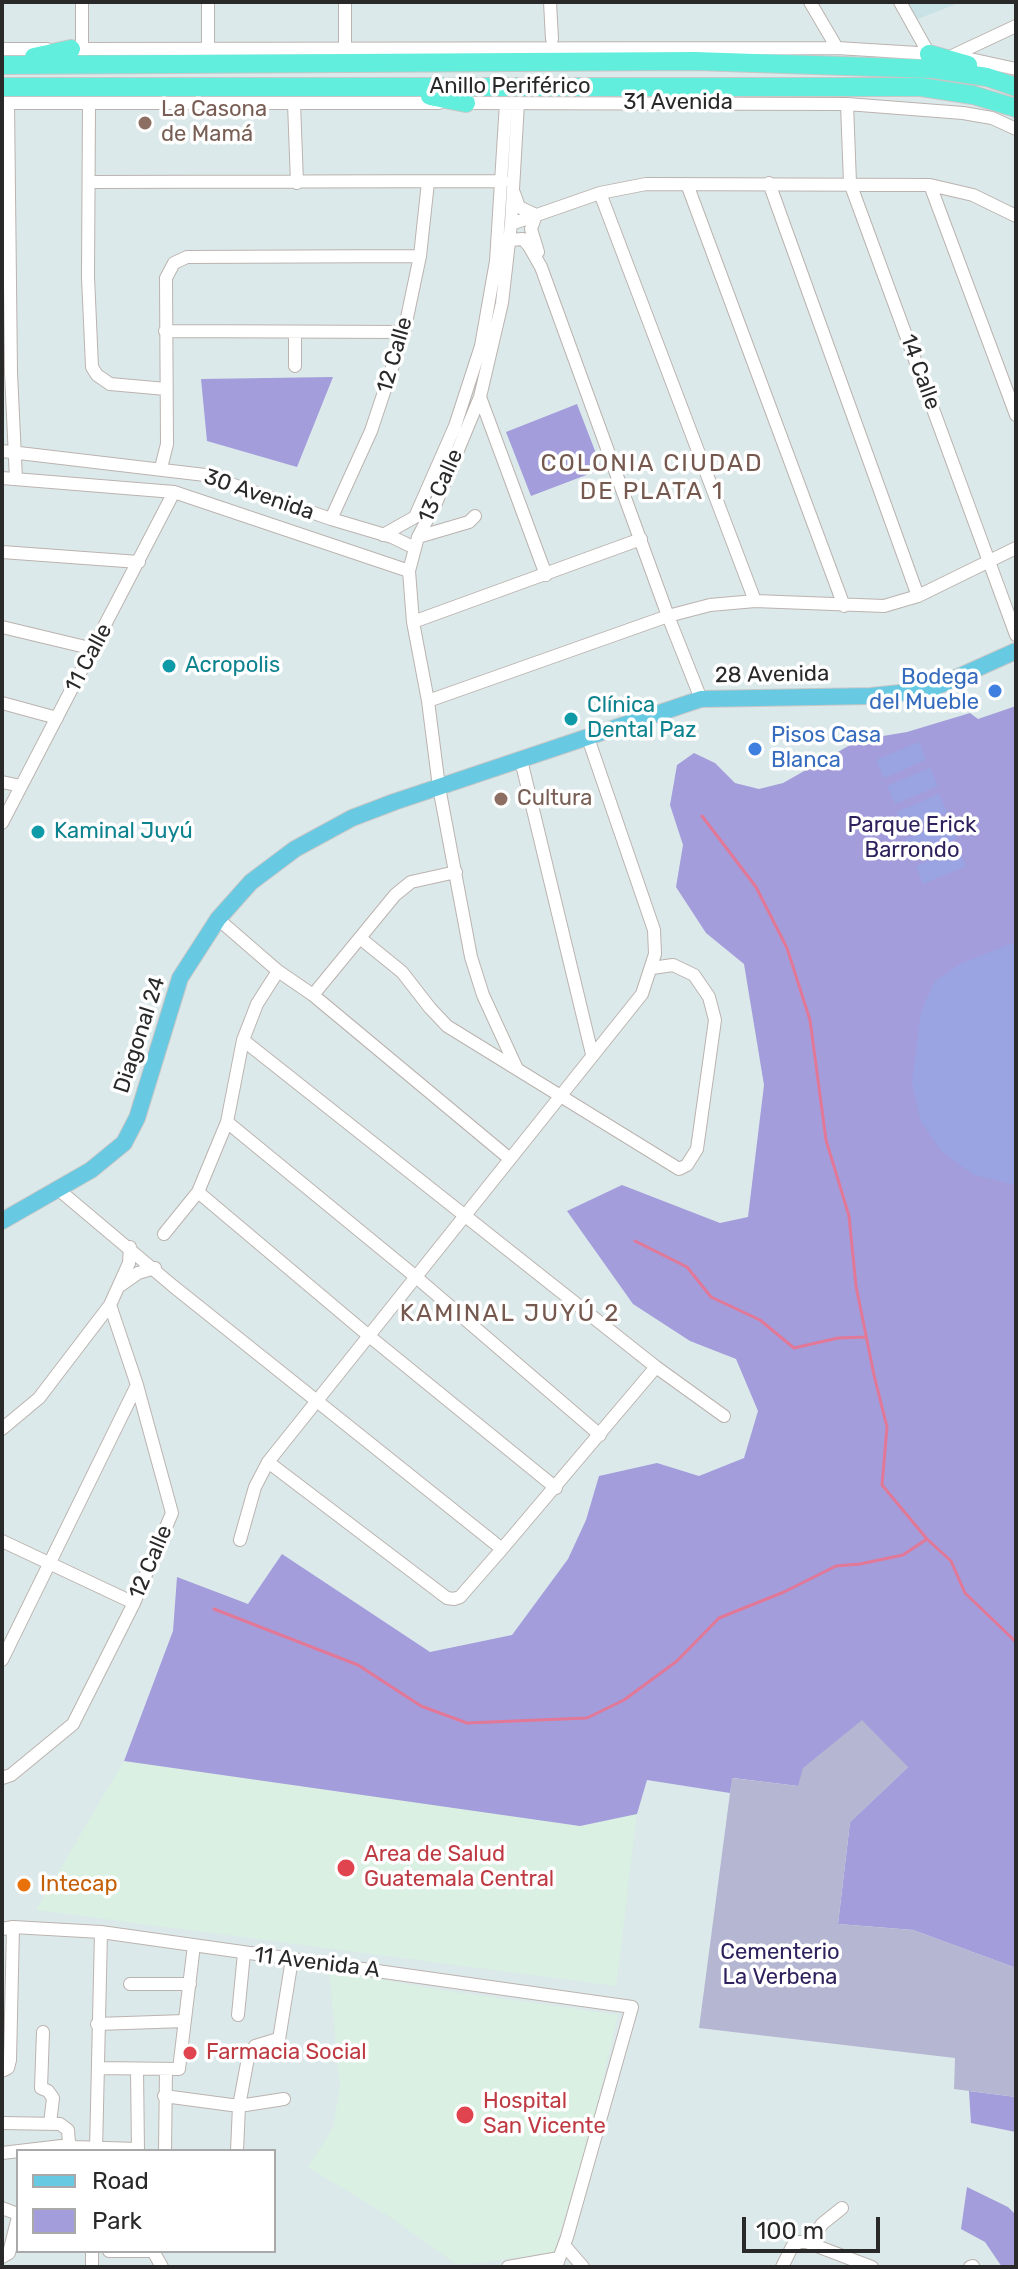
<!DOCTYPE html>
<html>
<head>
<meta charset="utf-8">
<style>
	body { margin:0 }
	#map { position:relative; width:1018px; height:2269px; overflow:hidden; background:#dce9ea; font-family:Rubik,sans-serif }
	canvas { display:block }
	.frame { position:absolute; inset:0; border:4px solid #292929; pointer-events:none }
	.legend { position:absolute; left:16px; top:2149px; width:260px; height:104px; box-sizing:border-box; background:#fff; border:2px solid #a9a9a9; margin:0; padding:10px 14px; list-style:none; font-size:24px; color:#292929 }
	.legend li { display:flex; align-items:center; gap:16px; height:40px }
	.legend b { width:40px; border:2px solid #a9a9a9 }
	.scale { position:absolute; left:742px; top:2217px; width:138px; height:36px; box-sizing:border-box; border:4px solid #292929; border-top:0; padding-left:10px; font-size:24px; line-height:28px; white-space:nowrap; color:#292929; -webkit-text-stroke:6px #fff; paint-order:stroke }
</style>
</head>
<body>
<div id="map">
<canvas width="1018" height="2269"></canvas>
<div class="frame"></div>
<ul class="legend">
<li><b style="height:10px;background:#68c9e2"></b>Road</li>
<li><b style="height:22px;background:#a39ddb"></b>Park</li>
</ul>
<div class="scale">100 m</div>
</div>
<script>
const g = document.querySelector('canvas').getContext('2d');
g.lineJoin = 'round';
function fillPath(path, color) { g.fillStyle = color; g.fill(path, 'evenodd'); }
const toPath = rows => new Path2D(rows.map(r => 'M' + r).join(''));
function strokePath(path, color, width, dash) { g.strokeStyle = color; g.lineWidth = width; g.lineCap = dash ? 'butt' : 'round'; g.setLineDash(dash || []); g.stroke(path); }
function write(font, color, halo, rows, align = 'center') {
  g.font = font + ' Rubik,sans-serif'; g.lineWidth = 7; g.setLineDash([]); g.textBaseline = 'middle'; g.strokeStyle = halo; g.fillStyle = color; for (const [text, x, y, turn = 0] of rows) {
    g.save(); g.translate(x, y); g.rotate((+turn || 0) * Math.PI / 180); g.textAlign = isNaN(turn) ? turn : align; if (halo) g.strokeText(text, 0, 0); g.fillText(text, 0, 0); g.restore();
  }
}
const education = toPath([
	[905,2,962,2,915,20]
]);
const medical = toPath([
	[124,1761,580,1826,637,1814,616,1986,36,1910],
	[329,1970,427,1988,618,2015,593,2121,554,2252,478,2263,456,2264,393,2219,308,2167,333,2128,340,2087]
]);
const green = toPath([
	[333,377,297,467,207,441,201,379],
	[577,404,602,469,531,496,506,432],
	[1016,706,1016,1968,913,1930,838,1924,850,1822,908,1767,798,1786,733,1778,730,1793,647,1780,637,1814,580,1826,124,1761,173,1631,177,1577,248,1604,282,1554,430,1652,512,1635,568,1559,586,1520,599,1476,657,1463,699,1476,744,1458,758,1411,736,1359,690,1341,633,1304,567,1211,622,1185,720,1223,748,1217,764,1085,744,964,706,933,676,887,683,845,670,805,677,765,694,753,715,763,735,783,759,789,783,783,859,740,907,732,970,713,978,719],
	[969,2091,1016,2097,1016,2132,971,2123],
	[967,2187,1008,2207,1016,2215,1016,2267,1002,2267,985,2242,961,2229]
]);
const cemetery = toPath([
	[862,1720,908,1767,850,1822,838,1924,913,1930,1016,1968,1016,2097,954,2089,955,2058,699,2028,732,1778,798,1786,803,1768]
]);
const pitch = toPath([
	[919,742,926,760,884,778,876,760],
	[930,768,938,786,895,804,887,786],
	[939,794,947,812,904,830,897,812],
	[949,821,957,839,914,857,906,839],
	[958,848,966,866,923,884,916,866],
	[1016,942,1016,1184,1012,1184,974,1175,942,1152,920,1120,912,1082,921,1013,934,982,962,963]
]);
const stream = toPath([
	[702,816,756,887,787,948,810,1020,826,1140,849,1216,856,1286,874,1375,887,1427,882,1485,927,1539,951,1561,965,1593,1016,1642],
	[635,1241,687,1267,711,1297,760,1320,794,1348,838,1338,866,1337],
	[214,1609,358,1665,421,1706,467,1723,587,1718,624,1700,677,1661,719,1618,784,1592,836,1566,860,1564,903,1555,927,1539]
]);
const minor = toPath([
	[345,2,345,50],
	[550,2,552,39],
	[810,2,837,48],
	[900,2,929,54],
	[82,48,82,2],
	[2,49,47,49],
	[65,49,837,48,934,54],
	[208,49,208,2],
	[954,55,1016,26],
	[961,57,1016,69],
	[2,103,439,103],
	[8,103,11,373,16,479],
	[89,103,88,277,92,367,97,375,110,384,166,389],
	[294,103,297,183],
	[461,103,847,104,963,113,992,118,1016,129],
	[847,104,850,183,1016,635],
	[89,182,503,181],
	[769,183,918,596],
	[687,184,844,606],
	[930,185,1016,415],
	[514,193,519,207,536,215,531,229,538,252],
	[600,193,755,601],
	[511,224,600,193,646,184,930,185,973,195,1016,216],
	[510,240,523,239,529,246,541,267,668,616,701,699],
	[165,331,404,332],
	[295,366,295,332],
	[480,397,546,575],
	[2,451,205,475,331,519,392,537,415,548],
	[161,468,167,444,166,278,174,263,187,257,420,256],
	[2,478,174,492,409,571],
	[331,519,371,431,404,332,420,256,428,182],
	[383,535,415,517,455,426,481,346,496,261,506,103],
	[418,537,469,522,475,516],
	[2,552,139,562],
	[413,622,641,539],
	[2,627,94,649],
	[428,701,668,616,710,605,755,601,884,606,918,596,1016,548],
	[2,703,57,718],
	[521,760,592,1054],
	[2,782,21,786],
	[2,823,174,492],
	[218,919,278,971,313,995,510,1159],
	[360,938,402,972,430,1008,447,1026,679,1169,687,1165,697,1149,715,1020,709,997,694,975,673,965,652,968],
	[313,995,395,895,411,882,456,872],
	[243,1040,656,1367,724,1416],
	[517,1069,483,995,471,957,439,787,428,701,413,622,409,571,418,537,436,503,480,397,502,303,511,224,518,103],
	[227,1122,416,1277,600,1435],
	[59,1190,173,1286,502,1549],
	[198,1192,369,1336,556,1488],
	[164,1234,198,1192,227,1122,243,1040,257,1004,278,971],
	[121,1285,138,1273,155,1268],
	[2,1429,39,1398,110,1305,129,1263,130,1247],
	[268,1462,447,1598,454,1599,460,1597,502,1549,656,1367],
	[240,1540,255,1487,268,1462,642,994,655,954,654,930,588,738],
	[2,1541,134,1603],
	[2,1660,137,1385],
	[2,1778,11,1775,73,1724,134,1603,172,1513,137,1385,110,1305],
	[2,1929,13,1927,101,1932,632,2007,567,2237,556,2267],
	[130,1984,190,1984],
	[238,2015,244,1953],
	[97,2024,185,2021],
	[43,2032,41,2088,48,2091,53,2098,50,2124],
	[277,2052,292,1959],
	[98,2068,179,2069,194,1945],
	[137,2069,138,2151],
	[2,2071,8,2068,10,2060,13,1927],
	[164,2096,239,2106,284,2099],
	[2,2123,60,2124,68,2130,69,2143,73,2147,138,2149],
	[96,2151,101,1932],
	[165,2151,166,2070],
	[237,2151,239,2106,248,2058,255,2046,278,2039],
	[2,2153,70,2145],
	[2,2208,18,2214],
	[811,2242,822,2224,842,2208],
	[564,2245,583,2267],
	[109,2251,155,2251],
	[153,2251,162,2267],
	[2,2257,9,2253,18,2217],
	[92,2267,92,2251],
	[508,2267,559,2258],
	[782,2267,792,2247,799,2242,806,2242,872,2267],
	[970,2267,973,2266]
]);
const major = toPath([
	[2,1221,91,1170,124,1143,137,1118,180,978,218,919,251,882,295,849,352,818,394,802,701,699,871,696,929,690,1016,651]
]);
const highway = toPath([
	[929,54,968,65],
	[34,57,71,49],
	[2,65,695,61,933,69,987,77,1016,87],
	[2,87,921,87,973,95,1016,108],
	[430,96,466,103]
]);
const markers = [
	[145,123,8,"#8d6e63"],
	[169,666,8,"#0f9aa8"],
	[995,691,8,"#3f7fe0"],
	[571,719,8,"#0f9aa8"],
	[755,749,8,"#3f7fe0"],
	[501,799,8,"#8d6e63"],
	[38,832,8,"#0f9aa8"],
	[346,1868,10,"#e0444e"],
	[24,1885,8,"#e8710a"],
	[190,2053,8,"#e0444e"],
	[465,2115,10,"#e0444e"]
];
const streetNames = [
	["Anillo Periférico",510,87],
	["31 Avenida",678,103],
	["12 Calle",395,355,-74],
	["14 Calle",920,372,70],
	["13 Calle",441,486,-66],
	["30 Avenida",259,495,19],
	["11 Calle",89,658,-62],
	["28 Avenida",772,675,-1],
	["Diagonal 24",140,1035,-72],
	["12 Calle",151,1562,-67],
	["11 Avenida A",317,1963,7]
];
const educationNames = [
	["La Casona",161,110],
	["de Mamá",161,135],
	["Cultura",517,799]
];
const cultureNames = [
	["Acropolis",185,666],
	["Clínica",587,706],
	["Dental Paz",587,731],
	["Kaminal Juyú",54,832]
];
const shopNames = [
	["Bodega",979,678],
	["del Mueble",979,703],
	["Pisos Casa",771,736,"left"],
	["Blanca",771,761,"left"]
];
const parkNames = [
	["Parque Erick",912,826],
	["Barrondo",912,851],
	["Cementerio",780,1953],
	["La Verbena",780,1978]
];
const healthNames = [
	["Area de Salud",364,1855],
	["Guatemala Central",364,1880],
	["Farmacia Social",206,2053],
	["Hospital",483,2102],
	["San Vicente",483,2127]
];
const foodNames = [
	["Intecap",40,1885]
];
const neighbourhoodNames = [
	["COLONIA CIUDAD",652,464],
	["DE PLATA 1",652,492],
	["KAMINAL JUYÚ 2",510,1314]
];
fillPath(education, '#c9e2e6');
fillPath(medical, '#daf0e2');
fillPath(green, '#a39ddb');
fillPath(cemetery, '#b5b6d2');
fillPath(pitch, '#9aa4e2');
strokePath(stream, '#e27898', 3);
strokePath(minor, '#bbb3af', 14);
strokePath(major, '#c7c7c7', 18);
strokePath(highway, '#c7c7c7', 20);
strokePath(minor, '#fff', 12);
strokePath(major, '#68c9e2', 16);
strokePath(highway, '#62eedc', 18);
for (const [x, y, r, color] of markers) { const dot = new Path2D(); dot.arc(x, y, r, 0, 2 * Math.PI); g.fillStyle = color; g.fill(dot); strokePath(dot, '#fff', 3); }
write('22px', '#292929', '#fff', streetNames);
write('22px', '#785e54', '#fff', educationNames, 'left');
write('22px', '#0d838f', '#fff', cultureNames, 'left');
write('22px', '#366cbe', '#fff', shopNames, 'right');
write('22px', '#2f205e', '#fff', parkNames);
write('22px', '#be3a42', '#fff', healthNames, 'left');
write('22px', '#c56008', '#fff', foodNames, 'left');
g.letterSpacing = '2px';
write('24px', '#75584e', '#fff', neighbourhoodNames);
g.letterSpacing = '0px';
</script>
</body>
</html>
